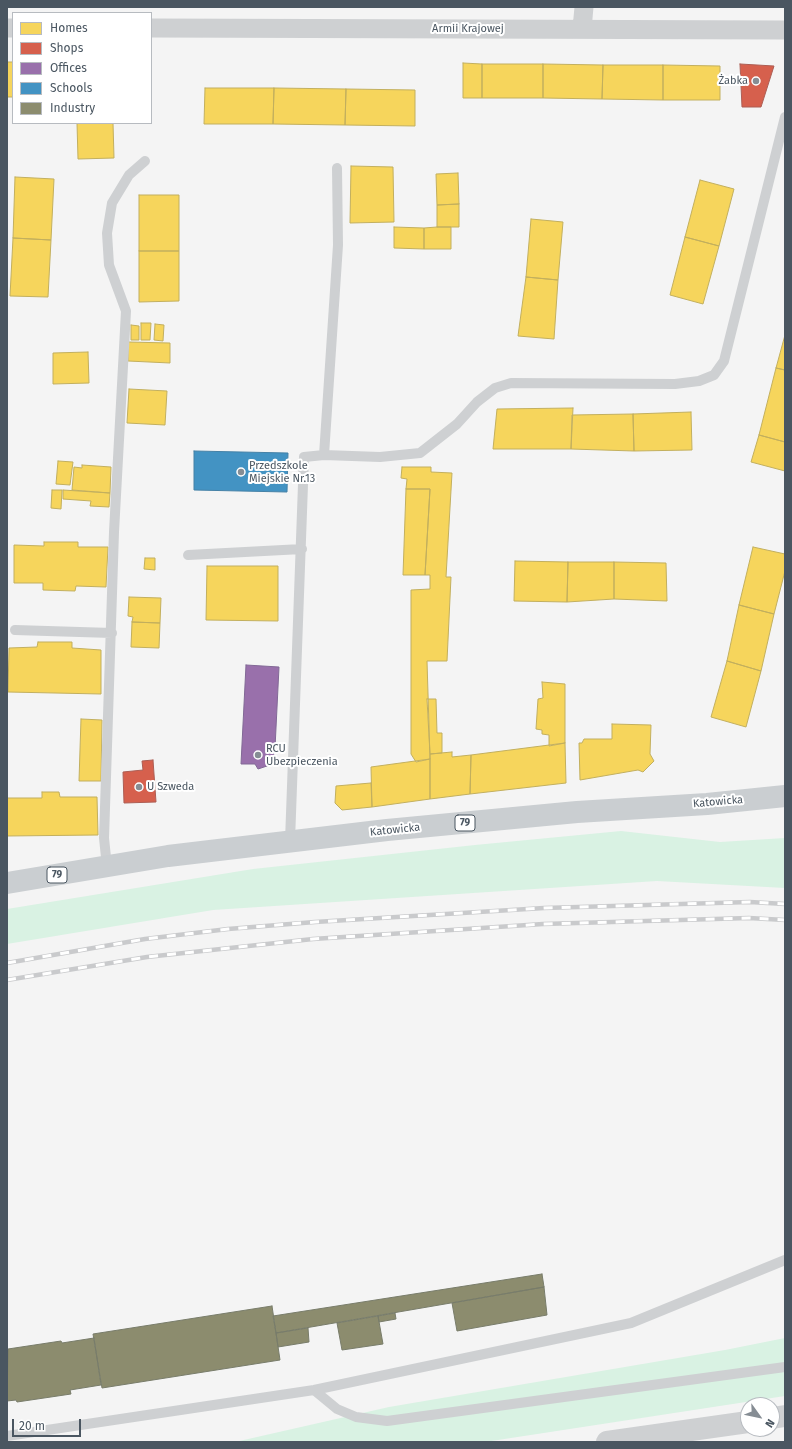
<!DOCTYPE html>
<html>
<head>
<meta charset="utf-8">
<style>
	body { margin:0 }
	#map { position:relative; width:792px; height:1449px; overflow:hidden; background:#f4f4f4; font-family:"Fira Sans",sans-serif }
	canvas { display:block }
	.frame { position:absolute; inset:0; border:8px solid #4a5661; pointer-events:none }
	.legend { position:absolute; left:12px; top:12px; width:140px; height:112px; box-sizing:border-box; background:#fff; border:1px solid #b7bbc0; margin:0; padding:5px 7px; list-style:none; font-size:12px; color:#4a5661 }
	.legend li { display:flex; align-items:center; gap:8px; height:20px }
	.legend b { width:20px; border:1px solid #b7bbc0 }
	.north { position:absolute; left:740px; top:1397px; width:40px; height:40px; box-sizing:border-box; background:#fff; border:1px solid #b7bbc0; border-radius:50%; rotate:123deg; font-size:11px; font-weight:700; line-height:16px; text-align:center; color:#4a5661 }
	.north::after { content:''; display:block; margin:auto; width:14px; height:18px; background:#868d94; clip-path:polygon(50% 0,100% 100%,50% 72%,0 100%) }
	.scale { position:absolute; left:12px; top:1419px; width:69px; height:18px; box-sizing:border-box; border:2px solid #4a5661; border-top:0; padding-left:5px; font-size:12px; line-height:14px; white-space:nowrap; color:#4a5661; -webkit-text-stroke:3px #fff; paint-order:stroke }
</style>
</head>
<body>
<div id="map">
<canvas width="792" height="1449"></canvas>
<div class="frame"></div>
<ul class="legend">
<li><b style="height:11px;background:#f6d55c"></b>Homes</li>
<li><b style="height:11px;background:#d6604d"></b>Shops</li>
<li><b style="height:11px;background:#9970ab"></b>Offices</li>
<li><b style="height:11px;background:#4393c3"></b>Schools</li>
<li><b style="height:11px;background:#8c8c6e"></b>Industry</li>
</ul>
<div class="north">N</div>
<div class="scale">20 m</div>
</div>
<script>
const g = document.querySelector('canvas').getContext('2d');
g.lineJoin = 'round';
function fillPath(path, color) { g.fillStyle = color; g.fill(path, 'evenodd'); }
const toPath = rows => new Path2D(rows.map(r => 'M' + r).join(''));
function strokePath(path, color, width, dash) { g.strokeStyle = color; g.lineWidth = width; g.lineCap = dash ? 'butt' : 'round'; g.setLineDash(dash || []); g.stroke(path); }
function write(font, color, halo, rows, align = 'center') {
  g.font = font + ' "Fira Sans",sans-serif'; g.lineWidth = 4; g.setLineDash([]); g.textBaseline = 'middle'; g.strokeStyle = halo; g.fillStyle = color; for (const [text, x, y, turn = 0] of rows) {
    g.save(); g.translate(x, y); g.rotate((+turn || 0) * Math.PI / 180); g.textAlign = isNaN(turn) ? turn : align; if (halo) g.strokeText(text, 0, 0); g.fillText(text, 0, 0); g.restore();
  }
}
const green = toPath([
	[621,831,720,842,785,838,785,888,657,881,213,910,7,944,7,909,253,869,475,845],
	[785,1338,785,1396,485,1442,235,1442,389,1407,725,1350]
]);
const homes = toPath([
	[7,62,13,62,13,97,7,97,7,62],
	[463,63,482,64,482,98,463,98,463,63],
	[482,64,543,64,543,98,482,98,482,64],
	[543,64,603,65,602,99,543,98,543,64],
	[603,65,663,65,663,100,602,99,603,65],
	[663,65,720,66,720,100,663,100,663,65],
	[205,88,274,88,273,124,204,124,205,88],
	[274,88,346,89,345,125,273,124,274,88],
	[346,89,415,90,415,126,345,125,346,89],
	[77,123,113,123,114,158,78,159,77,123],
	[351,166,393,167,394,222,350,223,351,166],
	[458,173,459,204,437,205,436,174,458,173],
	[15,177,54,179,51,240,13,238,15,177],
	[700,180,734,189,719,246,685,237,700,180],
	[139,195,179,195,179,251,139,251,139,195],
	[459,204,459,227,437,227,437,205,459,204],
	[531,219,563,222,558,280,526,277,531,219],
	[394,227,424,228,424,249,394,248,394,227],
	[437,227,451,227,451,249,424,249,424,228,437,227],
	[685,237,719,246,703,304,670,295,685,237],
	[13,238,51,240,48,297,10,296,13,238],
	[139,251,179,251,179,301,139,302,139,251],
	[526,277,558,280,554,339,518,336,526,277],
	[141,323,151,323,150,340,141,340,141,323],
	[155,324,164,325,163,341,154,340,155,324],
	[131,325,139,326,139,340,131,340,131,325],
	[785,335,785,370,776,368,785,335],
	[128,342,170,343,170,363,128,361,128,342],
	[88,352,89,383,53,384,53,353,88,352],
	[776,368,785,370,785,442,759,435,776,368],
	[129,389,167,391,165,425,127,423,129,389],
	[573,408,571,449,493,449,497,409,573,408],
	[691,412,692,450,634,451,633,414,691,412],
	[633,414,634,451,571,449,572,415,633,414],
	[759,435,785,442,785,471,751,462,759,435],
	[58,461,73,462,70,485,56,484,58,461],
	[82,465,111,467,110,493,72,490,74,467,82,468,82,465],
	[402,467,431,467,431,472,452,473,446,577,451,577,447,661,427,661,430,759,416,762,411,754,411,590,430,589,430,575,425,575,430,489,406,489,407,479,401,478,402,467],
	[406,489,430,489,425,575,403,575,406,489],
	[52,490,62,490,61,509,51,508,52,490],
	[63,490,110,493,109,507,90,506,91,501,63,499,63,490],
	[44,542,78,542,78,547,108,547,106,587,76,586,75,591,43,590,43,583,14,583,14,545,44,546,44,542],
	[753,547,785,554,785,571,774,614,739,605,753,547],
	[145,558,155,558,155,570,144,569,145,558],
	[515,561,568,562,567,602,514,601,515,561],
	[568,562,614,562,614,599,567,602,568,562],
	[614,562,666,563,667,601,614,599,614,562],
	[207,566,278,566,278,621,206,620,207,566],
	[129,597,161,598,160,623,132,622,133,617,128,616,129,597],
	[739,605,774,614,761,671,727,661,739,605],
	[132,622,160,623,159,648,131,647,132,622],
	[38,642,72,642,72,648,101,650,101,694,8,692,9,648,37,647,38,642],
	[727,661,761,671,746,727,711,717,727,661],
	[542,682,565,684,565,743,549,746,549,735,542,734,542,730,536,729,538,699,543,698,542,682],
	[427,699,436,699,437,733,442,733,442,753,430,754,427,699],
	[81,719,102,720,101,781,79,781,81,719],
	[612,724,651,725,650,754,654,761,643,772,638,770,580,780,579,743,582,743,584,739,612,739,612,724],
	[565,743,566,783,470,794,471,755,565,743],
	[452,752,452,757,471,755,470,794,430,799,430,754,452,752],
	[430,759,430,799,372,807,371,767,430,759],
	[371,783,372,807,342,810,335,803,336,786,371,783],
	[42,792,59,792,60,797,97,797,98,835,7,836,7,798,42,798,42,792]
]);
const shops = toPath([
	[740,64,774,66,761,107,742,107,740,64],
	[153,760,156,802,124,803,123,772,143,770,142,761,153,760]
]);
const offices = toPath([
	[246,665,279,667,275,748,272,748,276,763,258,769,255,764,241,764,246,665]
]);
const schools = toPath([
	[194,451,288,453,287,492,194,490,194,451]
]);
const industry = toPath([
	[542,1274,544,1287,276,1333,273,1316,542,1274],
	[544,1287,547,1315,457,1331,452,1303,544,1287],
	[272,1306,280,1360,102,1388,93,1334,272,1306],
	[395,1313,396,1319,379,1322,378,1316,395,1313],
	[378,1316,383,1344,342,1350,337,1323,378,1316],
	[308,1328,309,1342,278,1347,276,1333,308,1328],
	[94,1338,101,1385,70,1390,71,1394,17,1402,16,1400,7,1401,8,1349,61,1341,62,1343,94,1338]
]);
const service = toPath([
	[324,455,380,457,420,453,457,424,477,402,495,388,511,383,675,384,699,381,714,375,724,361,785,117],
	[188,555,302,549],
	[15,630,112,633],
	[290,841,304,457,324,455,338,245,337,168],
	[107,867,104,838,114,532,126,311,109,265,107,233,112,203,129,175,145,161],
	[314,1390,337,1409,356,1417,387,1421,785,1367],
	[7,1436,314,1390,631,1323,785,1260]
]);
const minor = toPath([
	[7,28,13,28],
	[151,28,785,30],
	[582,29,584,7]
]);
const tertiary = toPath([
	[772,1418,785,1416],
	[607,1442,748,1422]
]);
const primary = toPath([
	[7,883,168,856,387,830,577,812,707,804,785,796]
]);
const rail = toPath([
	[7,963,145,939,228,929,315,922,544,908,750,902,785,904],
	[7,980,147,957,313,939,543,924,749,918,785,920]
]);
const markers = [
	[756,81,4,"#868d94"],
	[241,472,4,"#868d94"],
	[258,755,4,"#868d94"],
	[139,787,4,"#868d94"]
];
const shields = [
	[465,823,20],
	[57,875,20]
];
const shieldNames = [
	["79",465,823],
	["79",57,875]
];
const streetNames = [
	["Armii Krajowej",468,29],
	["Katowicka",718,802,-5],
	["Katowicka",395,830,-6]
];
const poiNames = [
	["Żabka",748,81,"right"],
	["Przedszkole",249,466],
	["Miejskie Nr.13",249,479],
	["RCU",266,749],
	["Ubezpieczenia",266,762],
	["U Szweda",147,787]
];
fillPath(green, '#d9f2e3');
fillPath(homes, '#f6d55c');
strokePath(homes, '#c2af5e', 1);
fillPath(shops, '#d6604d');
strokePath(shops, '#ac5d53', 1);
fillPath(offices, '#9970ab');
strokePath(offices, '#816895', 1);
fillPath(schools, '#4393c3');
strokePath(schools, '#4581a6', 1);
fillPath(industry, '#8c8c6e');
strokePath(industry, '#787c6a', 1);
strokePath(service, '#ced0d2', 10);
strokePath(minor, '#ced0d2', 19);
strokePath(tertiary, '#ced0d2', 22);
strokePath(primary, '#caced1', 22);
strokePath(rail, '#c9cacc', 4.5);
strokePath(rail, '#fff', 3, [9]);
for (const [x, y, r, color] of markers) { const dot = new Path2D(); dot.arc(x, y, r, 0, 2 * Math.PI); g.fillStyle = color; g.fill(dot); strokePath(dot, '#fff', 1.5); }
for (const [x, y, w] of shields) { const box = new Path2D(); box.roundRect(x - w / 2, y - 8, w, 16, 3); g.fillStyle = '#fff'; g.fill(box); strokePath(box, '#4a5661', 1); }
write('bold 10px', '#4a5661', null, shieldNames);
write('11px', '#4a5661', '#fff', streetNames);
write('11px', '#4a5661', '#fff', poiNames, 'left');
</script>
</body>
</html>
